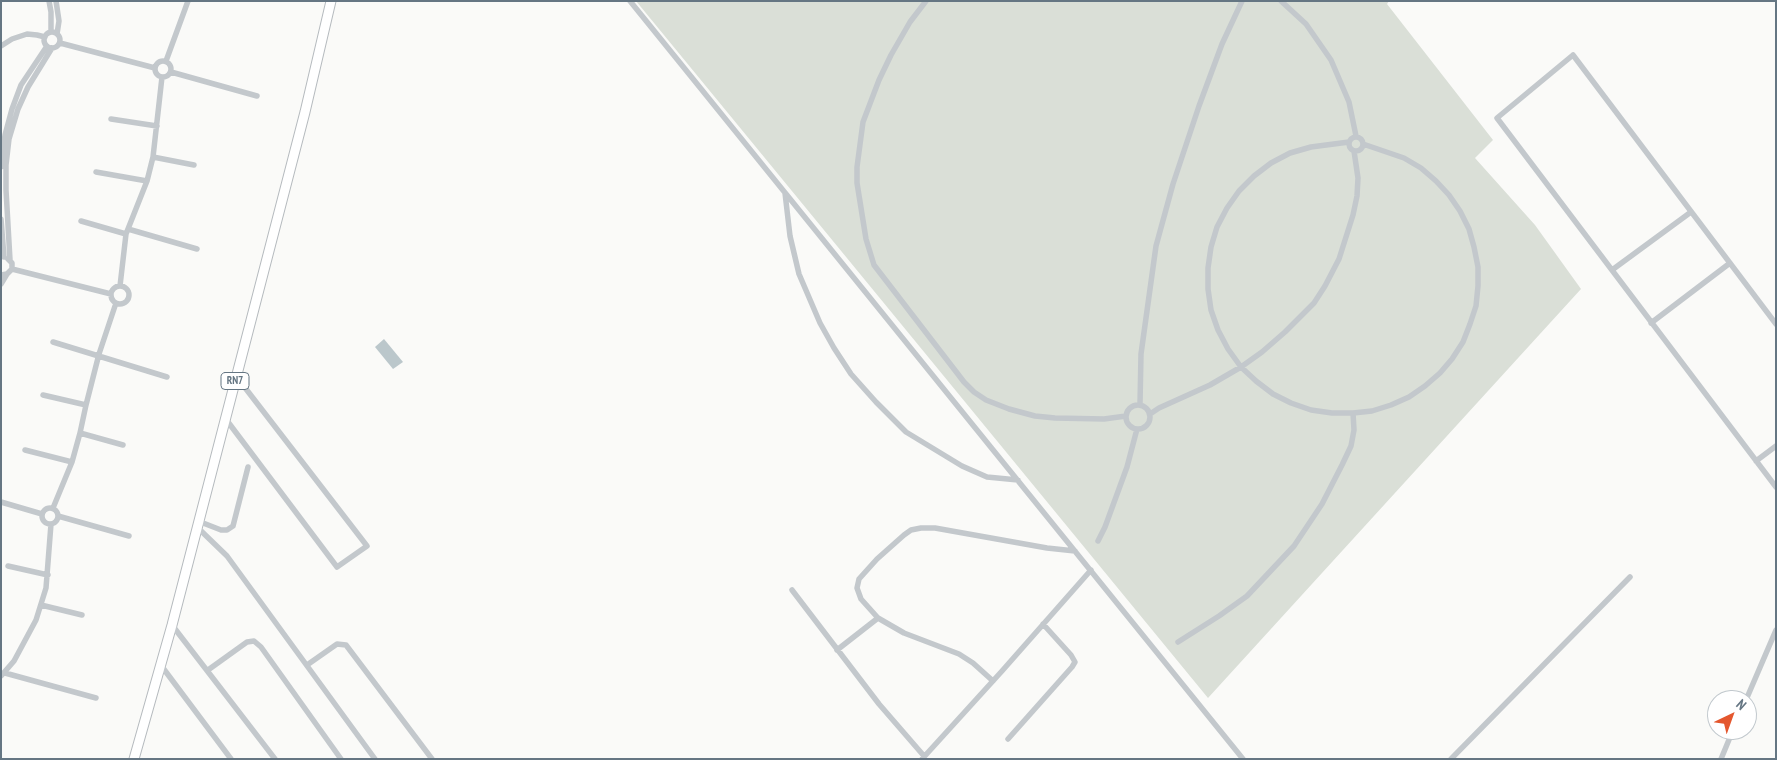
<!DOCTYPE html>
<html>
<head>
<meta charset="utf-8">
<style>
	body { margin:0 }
	#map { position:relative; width:1777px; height:760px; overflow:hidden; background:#fafaf8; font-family:"PT Sans Narrow",sans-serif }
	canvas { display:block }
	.frame { position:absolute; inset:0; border:2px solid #657683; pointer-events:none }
	.north { position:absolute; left:1707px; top:690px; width:50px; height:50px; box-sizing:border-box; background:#fff; border:1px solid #c1c8cd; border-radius:50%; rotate:42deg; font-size:14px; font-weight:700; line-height:20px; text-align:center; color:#657683 }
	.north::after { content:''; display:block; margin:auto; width:18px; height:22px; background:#e4572e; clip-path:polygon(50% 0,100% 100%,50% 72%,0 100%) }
</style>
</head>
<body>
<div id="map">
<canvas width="1777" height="760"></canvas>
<div class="frame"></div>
<div class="north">N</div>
</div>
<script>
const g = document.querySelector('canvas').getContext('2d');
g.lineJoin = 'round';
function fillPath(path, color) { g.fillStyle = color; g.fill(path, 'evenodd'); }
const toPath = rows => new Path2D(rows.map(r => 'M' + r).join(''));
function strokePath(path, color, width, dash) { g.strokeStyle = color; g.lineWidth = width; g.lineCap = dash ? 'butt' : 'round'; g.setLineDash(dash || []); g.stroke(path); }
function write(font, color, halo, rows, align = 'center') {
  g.font = font + ' "PT Sans Narrow",sans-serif'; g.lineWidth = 5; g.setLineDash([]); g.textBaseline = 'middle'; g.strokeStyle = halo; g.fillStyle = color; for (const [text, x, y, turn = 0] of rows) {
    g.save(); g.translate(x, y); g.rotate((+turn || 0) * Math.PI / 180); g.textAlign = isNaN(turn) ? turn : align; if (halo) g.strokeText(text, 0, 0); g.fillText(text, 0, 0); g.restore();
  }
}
const green = toPath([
	[636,1,1389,1,1387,4,1493,140,1475,158,1535,225,1581,289,1208,698]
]);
const water = toPath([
	[384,339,403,362,393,369,375,347]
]);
const street = toPath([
	[49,1,51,12,51,32],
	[56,1,59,21,57,34],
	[630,1,1243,759],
	[926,1,910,22,891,55,879,80,863,122,857,167,857,183,866,239,874,265,964,382,974,392,986,400,1009,409,1035,416,1055,418,1104,419,1126,416],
	[1281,1,1306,24,1331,60,1349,102,1356,136],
	'44 40a8 8 0 1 1 16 0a8 8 0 1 1-16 0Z',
	[60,43,155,68],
	[1,46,12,39,27,34,37,35,45,37],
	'155 69a8 8 0 1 1 16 0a8 8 0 1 1-16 0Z',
	[166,61,188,1],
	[171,72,257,96],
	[111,119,157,126],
	'1349 144a7 7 0 1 1 14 0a7 7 0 1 1-14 0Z',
	[1349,142,1311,147,1290,153,1271,163,1254,176,1239,191,1227,208,1217,227,1211,247,1208,268,1208,289,1211,310,1218,330,1228,349,1241,367,1256,381,1273,394,1291,403,1311,410,1332,413,1353,413,1372,411,1391,405,1409,397,1425,386,1440,373,1452,359,1463,342,1470,324,1476,306,1478,286,1478,267,1474,247,1469,229,1460,211,1449,195,1436,181,1421,168,1404,158,1363,144],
	[153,157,194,165],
	[1,167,5,135,12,109,21,85,47,46],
	[96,172,147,181],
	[785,193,790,236,799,274,820,323,834,348,851,374,876,402,906,432,962,466,987,477,1018,480],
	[1,219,4,257],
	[81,221,126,234],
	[128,229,197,249],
	[10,260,6,190,6,165,9,139,18,109,28,87,52,48],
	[12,269,111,294],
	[1612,270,1691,212],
	[1,275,7,274,12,269,12,263,8,259],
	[1,284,7,274],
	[120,286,126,234,147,181,153,157,162,77],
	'111 295a9 9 0 1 1 18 0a9 9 0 1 1-18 0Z',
	[1651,323,1730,263],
	[1776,324,1573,55,1497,118,1776,487],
	[53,342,167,377],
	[43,395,86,405],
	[1140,404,1141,354,1156,246,1173,184,1199,106,1222,44,1242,1],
	'1126 417a12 12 0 1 1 24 0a12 12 0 1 1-24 0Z',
	[1150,414,1159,408,1210,385,1241,367,1262,352,1285,332,1314,303,1325,286,1339,259,1353,215,1357,196,1358,178,1354,151],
	[225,418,337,567,367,546,236,376],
	[80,433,123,445],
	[25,450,72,462],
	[1756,461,1776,446],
	[1,502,42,514],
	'42 516a8 8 0 1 1 16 0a8 8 0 1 1-16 0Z',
	[53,508,72,462,80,433,86,405,99,354,116,303],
	[58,516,129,536],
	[198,521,221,530,227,530,233,526,248,467],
	[197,527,227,556,375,759],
	[1098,541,1105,527,1127,467,1137,429],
	[8,566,48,575],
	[792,590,879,704,924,756],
	[41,605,82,615],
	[172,625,275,759],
	[1178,642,1219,616,1247,596,1294,546,1322,504,1342,465,1351,446,1354,430,1353,413],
	[837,650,878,618],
	[160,664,231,759],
	[307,665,337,644,346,645,432,759],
	[208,670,247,642,254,641,261,647,341,759],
	[5,673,96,698],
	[1,676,14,661,36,620,46,588,51,524],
	[993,681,973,663,959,654,904,633,878,618,861,599,857,588,859,579,877,559,904,535,911,530,921,528,935,528,1047,548,1075,551],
	[1746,700,1776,630],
	[1008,739,1072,667,1075,662,1071,655,1043,624],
	[922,759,1002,671,1091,570],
	[1451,759,1630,577],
	[1721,759,1733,730]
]);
const primary = toPath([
	[134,759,172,625,305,112,331,1]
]);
const shields = [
	[235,381,28]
];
const shieldNames = [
	["RN7",235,381]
];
fillPath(green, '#dadfd7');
fillPath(water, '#bbc7cb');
strokePath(primary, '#b5babe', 11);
strokePath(street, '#c3c8cc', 5.5);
strokePath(primary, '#fff', 9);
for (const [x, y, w] of shields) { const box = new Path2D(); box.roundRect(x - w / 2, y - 8.5, w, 17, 4); g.fillStyle = '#fff'; g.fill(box); strokePath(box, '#657683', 1); }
write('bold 11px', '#657683', null, shieldNames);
</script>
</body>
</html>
